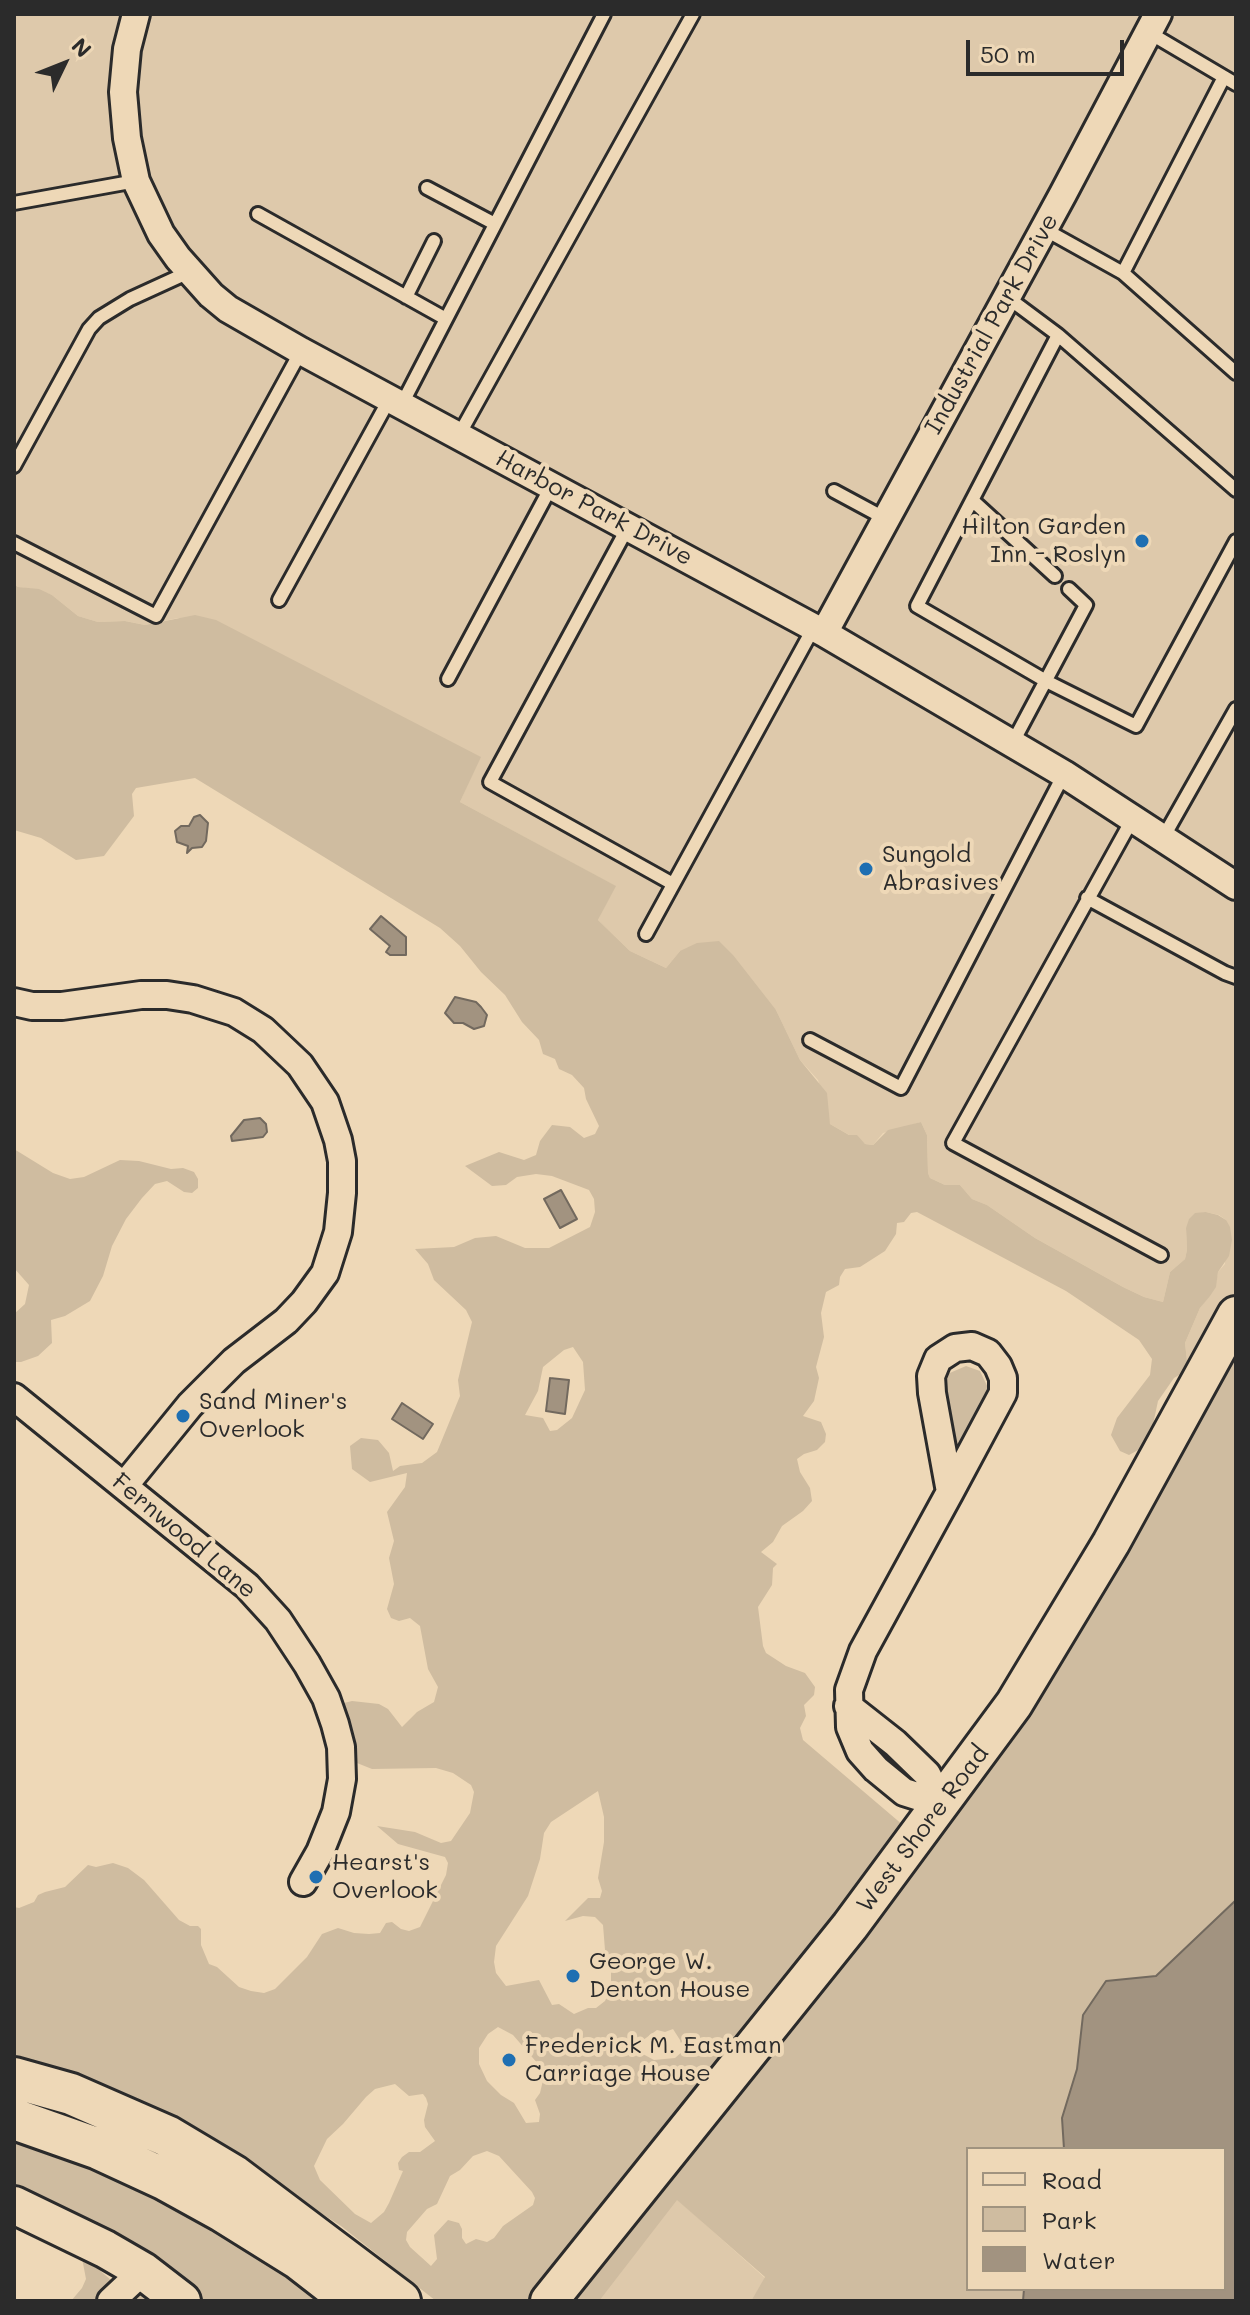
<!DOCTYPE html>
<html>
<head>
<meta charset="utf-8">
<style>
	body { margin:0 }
	#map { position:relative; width:1250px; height:2315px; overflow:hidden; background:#eed8b7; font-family:Mali,sans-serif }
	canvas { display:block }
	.frame { position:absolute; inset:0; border:16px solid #2b2b2b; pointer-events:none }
	.legend { position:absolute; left:966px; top:2147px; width:260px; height:144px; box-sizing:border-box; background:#eed8b7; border:2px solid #a0937f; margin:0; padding:10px 14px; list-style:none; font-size:24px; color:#2b2b2b }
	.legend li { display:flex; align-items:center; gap:16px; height:40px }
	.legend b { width:40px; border:2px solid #a0937f }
	.north { position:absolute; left:24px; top:24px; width:80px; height:80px; -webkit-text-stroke:6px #eed8b7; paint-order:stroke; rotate:47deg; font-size:22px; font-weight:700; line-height:32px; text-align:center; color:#2b2b2b }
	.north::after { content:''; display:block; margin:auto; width:28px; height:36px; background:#2b2b2b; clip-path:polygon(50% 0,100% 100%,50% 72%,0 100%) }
	.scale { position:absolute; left:966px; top:40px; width:158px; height:36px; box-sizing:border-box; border:4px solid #2b2b2b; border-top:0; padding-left:10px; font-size:24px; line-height:28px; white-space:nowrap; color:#2b2b2b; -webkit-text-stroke:6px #eed8b7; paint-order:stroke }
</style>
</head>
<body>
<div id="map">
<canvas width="1250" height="2315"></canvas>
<div class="frame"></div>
<ul class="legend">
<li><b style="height:10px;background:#eed8b7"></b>Road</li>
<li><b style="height:22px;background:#cfbca0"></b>Park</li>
<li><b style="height:22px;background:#a29380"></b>Water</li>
</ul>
<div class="north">N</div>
<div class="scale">50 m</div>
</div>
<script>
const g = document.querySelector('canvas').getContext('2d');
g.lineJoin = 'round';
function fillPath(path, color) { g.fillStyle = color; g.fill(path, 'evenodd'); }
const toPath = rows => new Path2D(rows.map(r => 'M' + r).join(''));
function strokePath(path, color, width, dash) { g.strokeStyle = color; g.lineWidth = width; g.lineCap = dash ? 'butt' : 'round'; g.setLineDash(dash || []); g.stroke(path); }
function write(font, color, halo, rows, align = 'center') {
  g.font = font + ' Mali,sans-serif'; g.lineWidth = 8; g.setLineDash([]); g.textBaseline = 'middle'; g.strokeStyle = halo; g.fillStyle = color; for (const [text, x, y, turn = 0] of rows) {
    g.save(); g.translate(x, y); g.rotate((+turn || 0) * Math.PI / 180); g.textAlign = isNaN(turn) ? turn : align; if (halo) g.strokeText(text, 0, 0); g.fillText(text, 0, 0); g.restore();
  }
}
const built = toPath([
	[14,14,1236,14,1236,1313,1188,1370,1185,1343,1200,1308,1215,1287,1218,1272,1225,1264,1226,1220,1219,1215,1206,1212,1186,1228,1187,1250,1185,1259,1170,1272,1163,1302,1144,1297,1123,1287,1035,1238,987,1205,972,1199,960,1185,945,1185,930,1178,928,1173,927,1135,921,1122,883,1133,873,1145,865,1144,830,1124,818,1080,800,1060,776,1010,680,951,666,968,630,951,598,920,615,886,460,802,480,757,178,618,145,625,125,621,98,622,78,616,52,595,39,590,18,587,14,584],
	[650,2175,765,2278,751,2301,549,2301]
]);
const green = toPath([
	[14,584,18,587,39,589,52,595,78,616,98,622,125,621,145,625,195,615,216,620,481,757,460,802,616,886,598,920,630,951,666,968,680,951,697,943,719,941,733,955,776,1010,800,1060,827,1093,830,1124,849,1135,857,1135,865,1144,873,1145,888,1130,921,1122,927,1135,928,1173,930,1178,945,1185,960,1185,972,1199,987,1205,1035,1238,1123,1287,1144,1297,1163,1302,1170,1272,1185,1259,1187,1250,1186,1228,1189,1219,1195,1213,1206,1212,1218,1215,1226,1220,1230,1227,1232,1240,1229,1256,1218,1272,1216,1287,1210,1296,1200,1308,1185,1343,1188,1370,1174,1378,1158,1401,1151,1434,1140,1449,1129,1455,1120,1451,1111,1435,1117,1418,1150,1375,1152,1359,1139,1340,1066,1291,917,1212,911,1213,904,1222,897,1223,896,1234,885,1251,860,1267,845,1269,840,1277,839,1285,826,1292,821,1313,824,1337,816,1367,819,1378,814,1401,803,1416,821,1422,826,1434,825,1442,817,1450,804,1454,797,1459,800,1472,810,1488,812,1501,803,1511,782,1526,773,1542,761,1552,777,1564,773,1568,772,1585,758,1607,763,1646,766,1653,786,1666,805,1673,815,1687,814,1695,804,1705,806,1716,800,1728,803,1740,917,1837,1236,1313,1236,2301,751,2301,765,2277,677,2200,599,2301,436,2301,341,2226,276,2184,14,2075,14,1907,19,1908,34,1902,38,1895,45,1892,65,1887,88,1865,96,1867,113,1863,128,1868,144,1880,179,1920,190,1926,198,1926,201,1929,201,1945,209,1964,217,1967,239,1987,251,1991,264,1993,275,1989,307,1957,322,1934,338,1928,354,1933,369,1934,380,1933,386,1923,392,1922,401,1929,409,1931,420,1927,446,1875,448,1863,445,1857,398,1844,377,1826,415,1832,441,1843,451,1841,470,1813,474,1792,471,1785,453,1773,436,1768,372,1769,357,1763,346,1746,339,1710,344,1703,352,1701,379,1704,388,1709,402,1727,417,1712,434,1702,438,1687,428,1669,420,1626,410,1618,399,1621,391,1618,387,1609,394,1584,389,1558,394,1541,387,1512,405,1487,407,1473,370,1482,352,1469,350,1446,361,1438,378,1440,389,1453,393,1471,400,1466,422,1463,437,1452,460,1396,458,1380,472,1322,466,1310,434,1280,428,1264,415,1249,454,1247,475,1238,496,1236,525,1248,549,1248,590,1227,595,1212,594,1199,589,1190,552,1176,536,1174,517,1177,506,1185,492,1186,465,1166,499,1152,524,1160,536,1155,540,1141,552,1125,570,1127,584,1138,595,1134,599,1126,586,1099,584,1088,572,1075,559,1069,555,1059,543,1054,539,1040,522,1022,505,995,481,972,460,946,440,928,195,778,136,788,132,794,134,816,104,856,76,860,41,838,14,830],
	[573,1347,583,1362,585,1390,572,1418,557,1430,550,1431,543,1418,525,1415,538,1391,543,1367,564,1350],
	[598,1791,604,1817,604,1842,598,1878,602,1891,600,1898,588,1898,565,1921,583,1916,595,1917,603,1925,605,1950,611,1958,611,1988,605,2001,596,2008,588,2008,574,2014,559,2004,552,2005,539,1980,506,1986,496,1973,494,1962,496,1946,528,1896,540,1859,544,1833,551,1822],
	[498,2027,513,2035,545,2072,540,2093,535,2100,540,2114,539,2122,526,2123,514,2103,501,2095,487,2081,479,2064,479,2048,488,2034],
	[673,2029,680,2040,683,2051,675,2058,654,2060,628,2046,639,2043,657,2030,665,2032],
	[395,2084,409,2096,423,2094,426,2098,428,2104,424,2120,425,2127,435,2141,420,2152,409,2152,402,2157,398,2163,399,2170,403,2171,389,2203,384,2212,371,2223,355,2214,320,2180,314,2166,327,2139,343,2124,366,2097,375,2089],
	[968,2149,1224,2149,1224,2289,968,2289],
	[487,2151,499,2156,532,2192,535,2198,533,2205,503,2226,494,2238,487,2242,476,2239,466,2244,462,2238,462,2229,459,2223,448,2220,434,2235,437,2259,431,2266,410,2247,406,2240,407,2232,427,2209,437,2204,450,2176,460,2170,473,2156],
	[14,1149,53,1173,70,1179,84,1177,120,1160,139,1161,171,1169,183,1168,194,1172,198,1179,198,1188,192,1193,184,1192,167,1181,155,1184,142,1198,126,1219,112,1246,103,1276,90,1301,65,1316,51,1320,52,1343,38,1356,21,1362,14,1362,14,1314,25,1304,29,1285,14,1268],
	[966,1366,980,1371,989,1390,988,1400,950,1472,942,1386,945,1375],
	[870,1736,913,1773,914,1781,905,1780,887,1766,870,1743],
	[14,2119,353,2301,182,2301,14,2205],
	[82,2258,89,2261,119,2287,142,2291,167,2301,71,2301,82,2288,86,2279]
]);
const water = toPath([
	[200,815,208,823,206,841,202,847,192,848,187,853,188,846,177,842,175,831,181,826,189,826,194,817,200,815],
	[381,916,406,937,406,955,390,955,386,952,390,946,370,929,381,916],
	[455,997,476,1002,481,1007,487,1015,484,1026,474,1029,463,1023,454,1023,445,1013,455,997],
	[260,1118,266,1124,267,1132,263,1137,232,1141,231,1136,244,1120,260,1118],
	[561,1190,577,1219,560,1228,544,1199,561,1190],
	[550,1378,569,1380,565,1414,546,1411,550,1378],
	[402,1403,433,1424,423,1439,392,1419,402,1403],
	[1236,1900,1236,2301,1023,2301,1024,2289,1224,2289,1224,2149,1064,2149,1062,2118,1077,2069,1083,2015,1106,1981,1156,1976,1236,1900]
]);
const lane = toPath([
	[1148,32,1236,84],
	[427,188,495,224],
	[14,203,136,181],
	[258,214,446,319],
	[1044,229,1123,273,1236,373],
	[1123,273,1224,77],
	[406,297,434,241],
	[1007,297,1058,335],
	[402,404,604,14],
	[459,435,693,14],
	[14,466,89,329,99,318,130,299,189,272],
	[1236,490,1058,335,917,606,1046,681,1136,726,1236,541],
	[834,491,886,519],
	[972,500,1055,576],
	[628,527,490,782,673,884],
	[14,543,156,616,301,351],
	[279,600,390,398],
	[448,679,552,485],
	[1012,744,1086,605,1069,589],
	[1133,818,953,1143,1161,1255],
	[1163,838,1236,709],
	[1087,898,1225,973,1236,977],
	[646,934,814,627],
	[810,1040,901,1088,1064,774]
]);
const street = toPath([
	[136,14,127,49,123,92,127,138,136,181,161,234,178,258,211,295,228,309,301,351,824,633,1064,774,1236,886],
	[824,633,1063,194,1158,14],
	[14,1002,32,1006,62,1006,141,995,167,995,193,999,234,1012,263,1030,300,1065,325,1102,338,1140,342,1161,342,1193,338,1232,325,1273,304,1302,286,1321,234,1361,190,1405,124,1486],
	[14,1397,247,1586,278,1620,307,1664,326,1698,335,1724,341,1747,342,1779,336,1812,320,1852,303,1882],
	[848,1706,895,1743,927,1774,942,1804],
	[942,1804,904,1792,876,1769,860,1751,850,1727,849,1690,863,1651,950,1492,1003,1393,1003,1378,998,1366,988,1353,972,1346,955,1348,938,1359,931,1376,932,1393,950,1492],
	[111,2301,143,2271]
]);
const secondary = toPath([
	[14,2205,105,2249,143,2271,182,2301],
	[549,2301,850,1926,1014,1704,1111,1543,1236,1315]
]);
const primary = toPath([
	[14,2078,71,2094,167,2136,234,2176,400,2301],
	[14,2119,99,2149,164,2179,222,2211,299,2259,353,2301]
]);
const markers = [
	[1142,541,8,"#1f6fb2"],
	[866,869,8,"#1f6fb2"],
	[183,1416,8,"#1f6fb2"],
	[316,1877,8,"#1f6fb2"],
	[573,1976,8,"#1f6fb2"],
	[509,2060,8,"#1f6fb2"]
];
const streetNames = [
	["Industrial Park Drive",992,324,-61],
	["Harbor Park Drive",594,508,28],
	["Fernwood Lane",184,1536,40],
	["West Shore Road",923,1829,-53]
];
const poiNames = [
	["Hilton Garden",1126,527,"right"],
	["Inn - Roslyn",1126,555,"right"],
	["Sungold",882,855],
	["Abrasives",882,883],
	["Sand Miner's",199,1402],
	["Overlook",199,1430],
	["Hearst's",332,1863],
	["Overlook",332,1891],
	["George W.",589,1962],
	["Denton House",589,1990],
	["Frederick M. Eastman",525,2046],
	["Carriage House",525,2074]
];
fillPath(built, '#dec9ab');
fillPath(green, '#cfbca0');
fillPath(water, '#a29380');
strokePath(water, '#72695e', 2);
strokePath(lane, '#2b2b2b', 18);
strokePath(street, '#2b2b2b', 32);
strokePath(secondary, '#2b2b2b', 42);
strokePath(primary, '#2b2b2b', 46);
strokePath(lane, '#eed8b7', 12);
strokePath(street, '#eed8b7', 26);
strokePath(secondary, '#eed8b7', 36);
strokePath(primary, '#eed8b7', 40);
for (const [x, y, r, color] of markers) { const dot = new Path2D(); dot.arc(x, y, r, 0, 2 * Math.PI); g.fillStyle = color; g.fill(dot); strokePath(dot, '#eed8b7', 3); }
write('24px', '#2b2b2b', '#eed8b7', streetNames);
write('24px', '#2b2b2b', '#eed8b7', poiNames, 'left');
</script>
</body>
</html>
